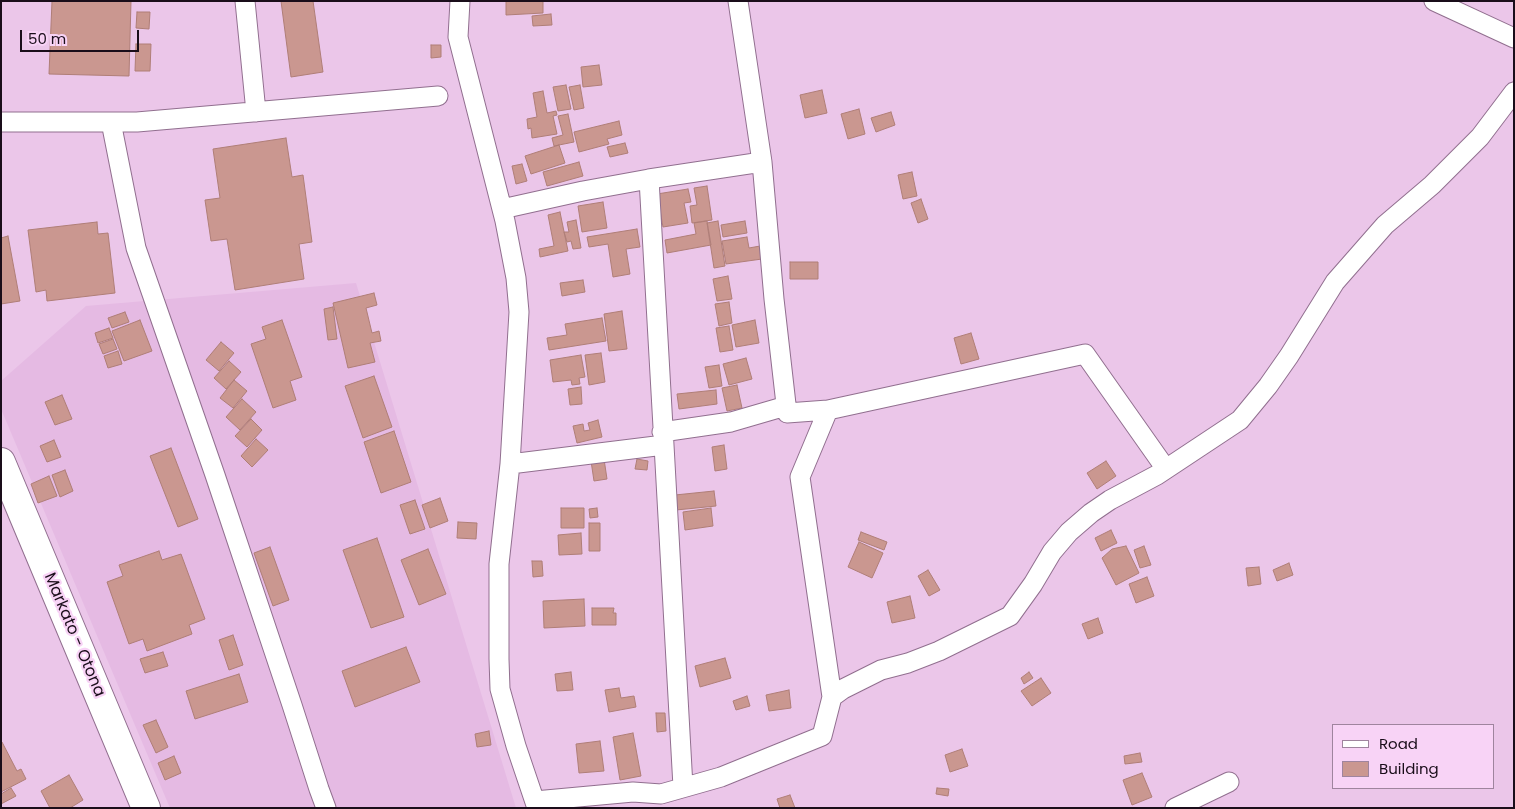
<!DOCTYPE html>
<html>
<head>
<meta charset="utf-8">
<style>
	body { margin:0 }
	#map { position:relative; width:1515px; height:809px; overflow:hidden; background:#ebc6e9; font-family:Poppins,sans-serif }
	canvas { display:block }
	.frame { position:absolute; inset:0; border:2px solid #1a0d1a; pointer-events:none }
	.legend { position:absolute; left:1332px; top:724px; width:162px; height:65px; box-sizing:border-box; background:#f8d3f6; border:1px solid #9f849e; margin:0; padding:6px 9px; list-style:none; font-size:15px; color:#1a0d1a }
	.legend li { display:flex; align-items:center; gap:10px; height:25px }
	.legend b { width:25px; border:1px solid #9f849e }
	.scale { position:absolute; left:20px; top:30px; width:119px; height:22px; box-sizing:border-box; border:2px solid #1a0d1a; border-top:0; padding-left:6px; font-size:15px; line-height:18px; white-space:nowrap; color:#1a0d1a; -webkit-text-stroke:4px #f8d3f6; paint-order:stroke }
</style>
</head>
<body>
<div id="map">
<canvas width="1515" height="809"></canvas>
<div class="frame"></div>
<ul class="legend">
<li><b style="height:6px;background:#fff"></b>Road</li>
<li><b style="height:14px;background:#ca9790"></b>Building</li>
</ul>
<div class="scale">50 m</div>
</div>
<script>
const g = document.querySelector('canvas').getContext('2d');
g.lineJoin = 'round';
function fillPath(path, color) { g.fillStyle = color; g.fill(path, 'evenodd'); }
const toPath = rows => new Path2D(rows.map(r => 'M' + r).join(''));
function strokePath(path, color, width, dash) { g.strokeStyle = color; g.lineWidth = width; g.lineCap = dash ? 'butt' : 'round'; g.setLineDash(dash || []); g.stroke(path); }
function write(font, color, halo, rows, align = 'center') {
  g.font = font + ' Poppins,sans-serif'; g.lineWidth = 4.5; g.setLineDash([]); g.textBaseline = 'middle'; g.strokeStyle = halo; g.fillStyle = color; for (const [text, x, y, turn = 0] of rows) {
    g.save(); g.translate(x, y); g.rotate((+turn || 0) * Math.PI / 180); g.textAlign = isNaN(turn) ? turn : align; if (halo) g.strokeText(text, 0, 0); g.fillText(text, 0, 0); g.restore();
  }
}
const built = toPath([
	[356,283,516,808,170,808,1,409,1,381,86,306]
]);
const building = toPath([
	[52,1,131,1,129,76,49,74,52,1],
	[281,1,313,1,323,72,291,77,281,1],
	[506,1,543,1,543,13,506,15,506,1],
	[137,12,150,12,149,29,136,28,137,12],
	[551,14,552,25,533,26,532,16,551,14],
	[136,44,151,44,150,71,135,71,136,44],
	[431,45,441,45,441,57,431,58,431,45],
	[599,65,602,85,583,87,581,67,599,65],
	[566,85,571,109,558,111,553,87,566,85],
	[580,85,584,108,574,110,569,87,580,85],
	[822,90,827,113,805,118,800,95,822,90],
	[543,91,547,113,556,111,557,115,553,116,557,134,532,138,531,128,528,129,527,119,537,117,533,93,543,91],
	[859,109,865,134,848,139,841,114,859,109],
	[891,112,895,125,876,132,871,118,891,112],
	[568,114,574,142,554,146,552,138,563,135,558,116,568,114],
	[619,121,622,135,607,139,609,144,579,152,574,132,619,121],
	[286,138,292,177,303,175,312,242,299,244,304,279,235,290,227,239,211,241,205,200,220,198,213,149,286,138],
	[625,143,628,153,610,157,607,147,625,143],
	[559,145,565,163,531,174,525,156,559,145],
	[579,162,583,176,547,186,543,172,579,162],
	[522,164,527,181,516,184,512,166,522,164],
	[912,172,917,196,903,199,898,175,912,172],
	[707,186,712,220,692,223,690,206,697,205,694,188,707,186],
	[688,189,691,202,684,203,688,223,663,227,657,194,688,189],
	[921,199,928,219,918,223,911,203,921,199],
	[603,202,607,228,582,232,578,206,603,202],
	[560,212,568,251,540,257,539,249,554,246,548,215,560,212],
	[576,220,581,248,573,249,571,241,567,242,564,232,569,232,567,222,576,220],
	[707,221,711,245,667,253,665,240,696,234,694,223,707,221],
	[718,221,725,266,714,268,707,223,718,221],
	[745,221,747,233,723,237,721,225,745,221],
	[97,222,98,234,108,233,115,293,47,301,46,290,36,292,28,230,97,222],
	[637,229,640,247,626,249,630,274,613,277,608,244,589,247,587,237,637,229],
	[8,236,20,301,1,304,1,238,8,236],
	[747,237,749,248,760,246,762,259,726,264,722,241,747,237],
	[790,262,818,262,818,279,790,279,790,262],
	[728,276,732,299,717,301,713,279,728,276],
	[583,280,585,292,562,296,560,283,583,280],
	[374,293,377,305,366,308,372,333,379,331,381,341,370,343,375,362,348,368,333,303,374,293],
	[729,302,732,323,719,326,715,304,729,302],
	[333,307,337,339,328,340,324,309,333,307],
	[622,311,627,349,609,351,604,314,622,311],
	[125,312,129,322,112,328,108,318,125,312],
	[602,318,606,341,549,350,547,338,567,335,565,324,602,318],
	[140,320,152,351,124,361,112,331,140,320],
	[282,320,302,377,290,381,296,400,273,408,251,344,266,339,262,327,282,320],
	[755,320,759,343,736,347,732,325,755,320],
	[729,326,733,350,720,352,716,328,729,326],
	[109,328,113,338,98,343,95,333,109,328],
	[971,333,979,359,961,364,954,338,971,333],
	[113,339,117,349,103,354,99,344,113,339],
	[221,342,234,353,219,371,206,360,221,342],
	[118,351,122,364,108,368,104,356,118,351],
	[601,353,605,382,589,385,585,355,601,353],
	[581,355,585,377,579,378,580,384,572,385,571,380,553,382,550,360,581,355],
	[746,358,752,379,729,385,723,364,746,358],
	[229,361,241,372,226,389,214,378,229,361],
	[719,365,722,386,709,388,705,367,719,365],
	[374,376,392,427,363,438,345,386,374,376],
	[234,380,247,391,233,408,220,398,234,380],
	[737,385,742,408,727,411,722,388,737,385],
	[581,387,582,404,570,405,568,389,581,387],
	[716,390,717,404,679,409,677,394,716,390],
	[62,395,72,419,55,425,45,402,62,395],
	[242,399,256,412,240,430,226,417,242,399],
	[251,419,262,430,247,447,235,436,251,419],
	[598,420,602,437,577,443,573,426,583,424,584,431,590,430,588,423,598,420],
	[394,431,411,482,381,493,364,442,394,431],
	[256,439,268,450,252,467,241,456,256,439],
	[54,440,61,457,47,462,40,446,54,440],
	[724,445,727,469,715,471,712,447,724,445],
	[171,448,198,519,178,527,150,456,171,448],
	[604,459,607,479,594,481,591,461,604,459],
	[637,459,648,461,647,470,635,469,637,459],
	[1106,461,1116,476,1097,489,1087,473,1106,461],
	[65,470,73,491,60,497,52,475,65,470],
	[49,476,57,496,38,503,31,484,49,476],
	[714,491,716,506,676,510,675,495,714,491],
	[440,498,448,521,430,528,422,505,440,498],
	[415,500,425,529,410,534,400,505,415,500],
	[561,508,584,508,584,528,561,528,561,508],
	[597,508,598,517,590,518,589,509,597,508],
	[711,508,713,526,685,530,683,512,711,508],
	[458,522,477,523,476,539,457,538,458,522],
	[589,523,600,523,600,551,589,551,589,523],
	[1111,530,1117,543,1101,551,1095,538,1111,530],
	[861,532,887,542,884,550,858,540,861,532],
	[581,533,582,554,559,555,558,535,581,533],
	[377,538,404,617,371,628,343,550,377,538],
	[859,542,883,553,872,578,848,567,859,542],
	[1126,546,1139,573,1116,585,1102,558,1112,549,1126,546],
	[1144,546,1151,565,1140,568,1134,550,1144,546],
	[270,547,289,600,273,606,254,553,270,547],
	[428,549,446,594,419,605,401,560,428,549],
	[159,551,162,560,181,554,205,619,189,625,192,634,147,651,143,639,129,644,107,582,123,576,119,565,159,551],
	[532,561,542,561,543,576,533,577,532,561],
	[1289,563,1293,575,1277,581,1273,570,1289,563],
	[1259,567,1261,584,1248,586,1246,568,1259,567],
	[928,570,940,590,929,596,918,576,928,570],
	[1147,577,1154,596,1136,603,1129,584,1147,577],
	[910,596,915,618,892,623,887,602,910,596],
	[584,599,585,626,544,628,543,601,584,599],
	[592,608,614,608,613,613,616,613,616,625,592,625,592,608],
	[1098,618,1103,633,1088,639,1082,624,1098,618],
	[233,635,243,665,229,670,219,640,233,635],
	[406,647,420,682,355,707,342,671,406,647],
	[163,652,168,666,145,673,140,659,163,652],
	[725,658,731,678,700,687,695,666,725,658],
	[571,672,573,690,557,691,555,674,571,672],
	[1029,672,1033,678,1024,684,1021,678,1029,672],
	[239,674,248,702,195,719,186,691,239,674],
	[1041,678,1051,693,1032,706,1021,691,1041,678],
	[619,688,621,698,634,696,636,707,609,712,605,690,619,688],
	[789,690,791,708,769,711,766,695,789,690],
	[747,696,750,706,736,710,733,701,747,696],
	[656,713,665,713,666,731,657,732,656,713],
	[156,720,168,747,156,753,143,725,156,720],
	[489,731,491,745,477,747,475,734,489,731],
	[633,733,641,776,620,780,613,737,633,733],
	[600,741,604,771,579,773,576,744,600,741],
	[1,742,2,742,17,771,21,769,26,779,1,792,1,742],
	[962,749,968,766,950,772,945,755,962,749],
	[1140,753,1142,762,1125,764,1124,756,1140,753],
	[174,756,181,773,165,780,158,763,174,756],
	[1142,773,1152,797,1132,805,1123,780,1142,773],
	[69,775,83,800,70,808,50,808,41,791,69,775],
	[11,788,16,796,1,804,1,794,11,788],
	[937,788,949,789,948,796,936,794,937,788],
	[790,795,795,808,780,808,777,799,790,795]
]);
const minor = toPath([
	[245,1,256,112],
	[460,1,458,37,505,221,516,278,519,312,510,464,499,564,499,659,500,689,516,746,537,808],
	[1434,1,1514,38],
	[1,122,137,122,438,96],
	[111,122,136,248,215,475,292,705,319,789,326,808],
	[762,162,774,299,787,413,828,410,1085,354,1166,469],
	[502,209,583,191,649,179],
	[828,410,800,477,832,697],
	[662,432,731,422,786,406],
	[664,445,683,787],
	[510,464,664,445,649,179,762,162,738,1],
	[535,801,633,792,661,794,721,777,822,736,832,697,843,689,881,670,908,663,939,651,1010,616,1033,584,1052,552,1069,532,1091,513,1110,500,1157,475,1240,420,1268,386,1289,356,1335,282,1385,225,1432,185,1480,137,1514,92],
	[1175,808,1229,782]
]);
const primary = toPath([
	[1,462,146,808]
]);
const streetNames = [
	["Markato - Otona",74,635,67]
];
fillPath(built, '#e5bae3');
fillPath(building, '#ca9790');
strokePath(building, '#af7e77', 1);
strokePath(minor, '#916f8f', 21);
strokePath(primary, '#916f8f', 30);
strokePath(minor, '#fff', 19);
strokePath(primary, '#fff', 28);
write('16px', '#1a0d1a', '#f8d3f6', streetNames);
</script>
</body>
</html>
